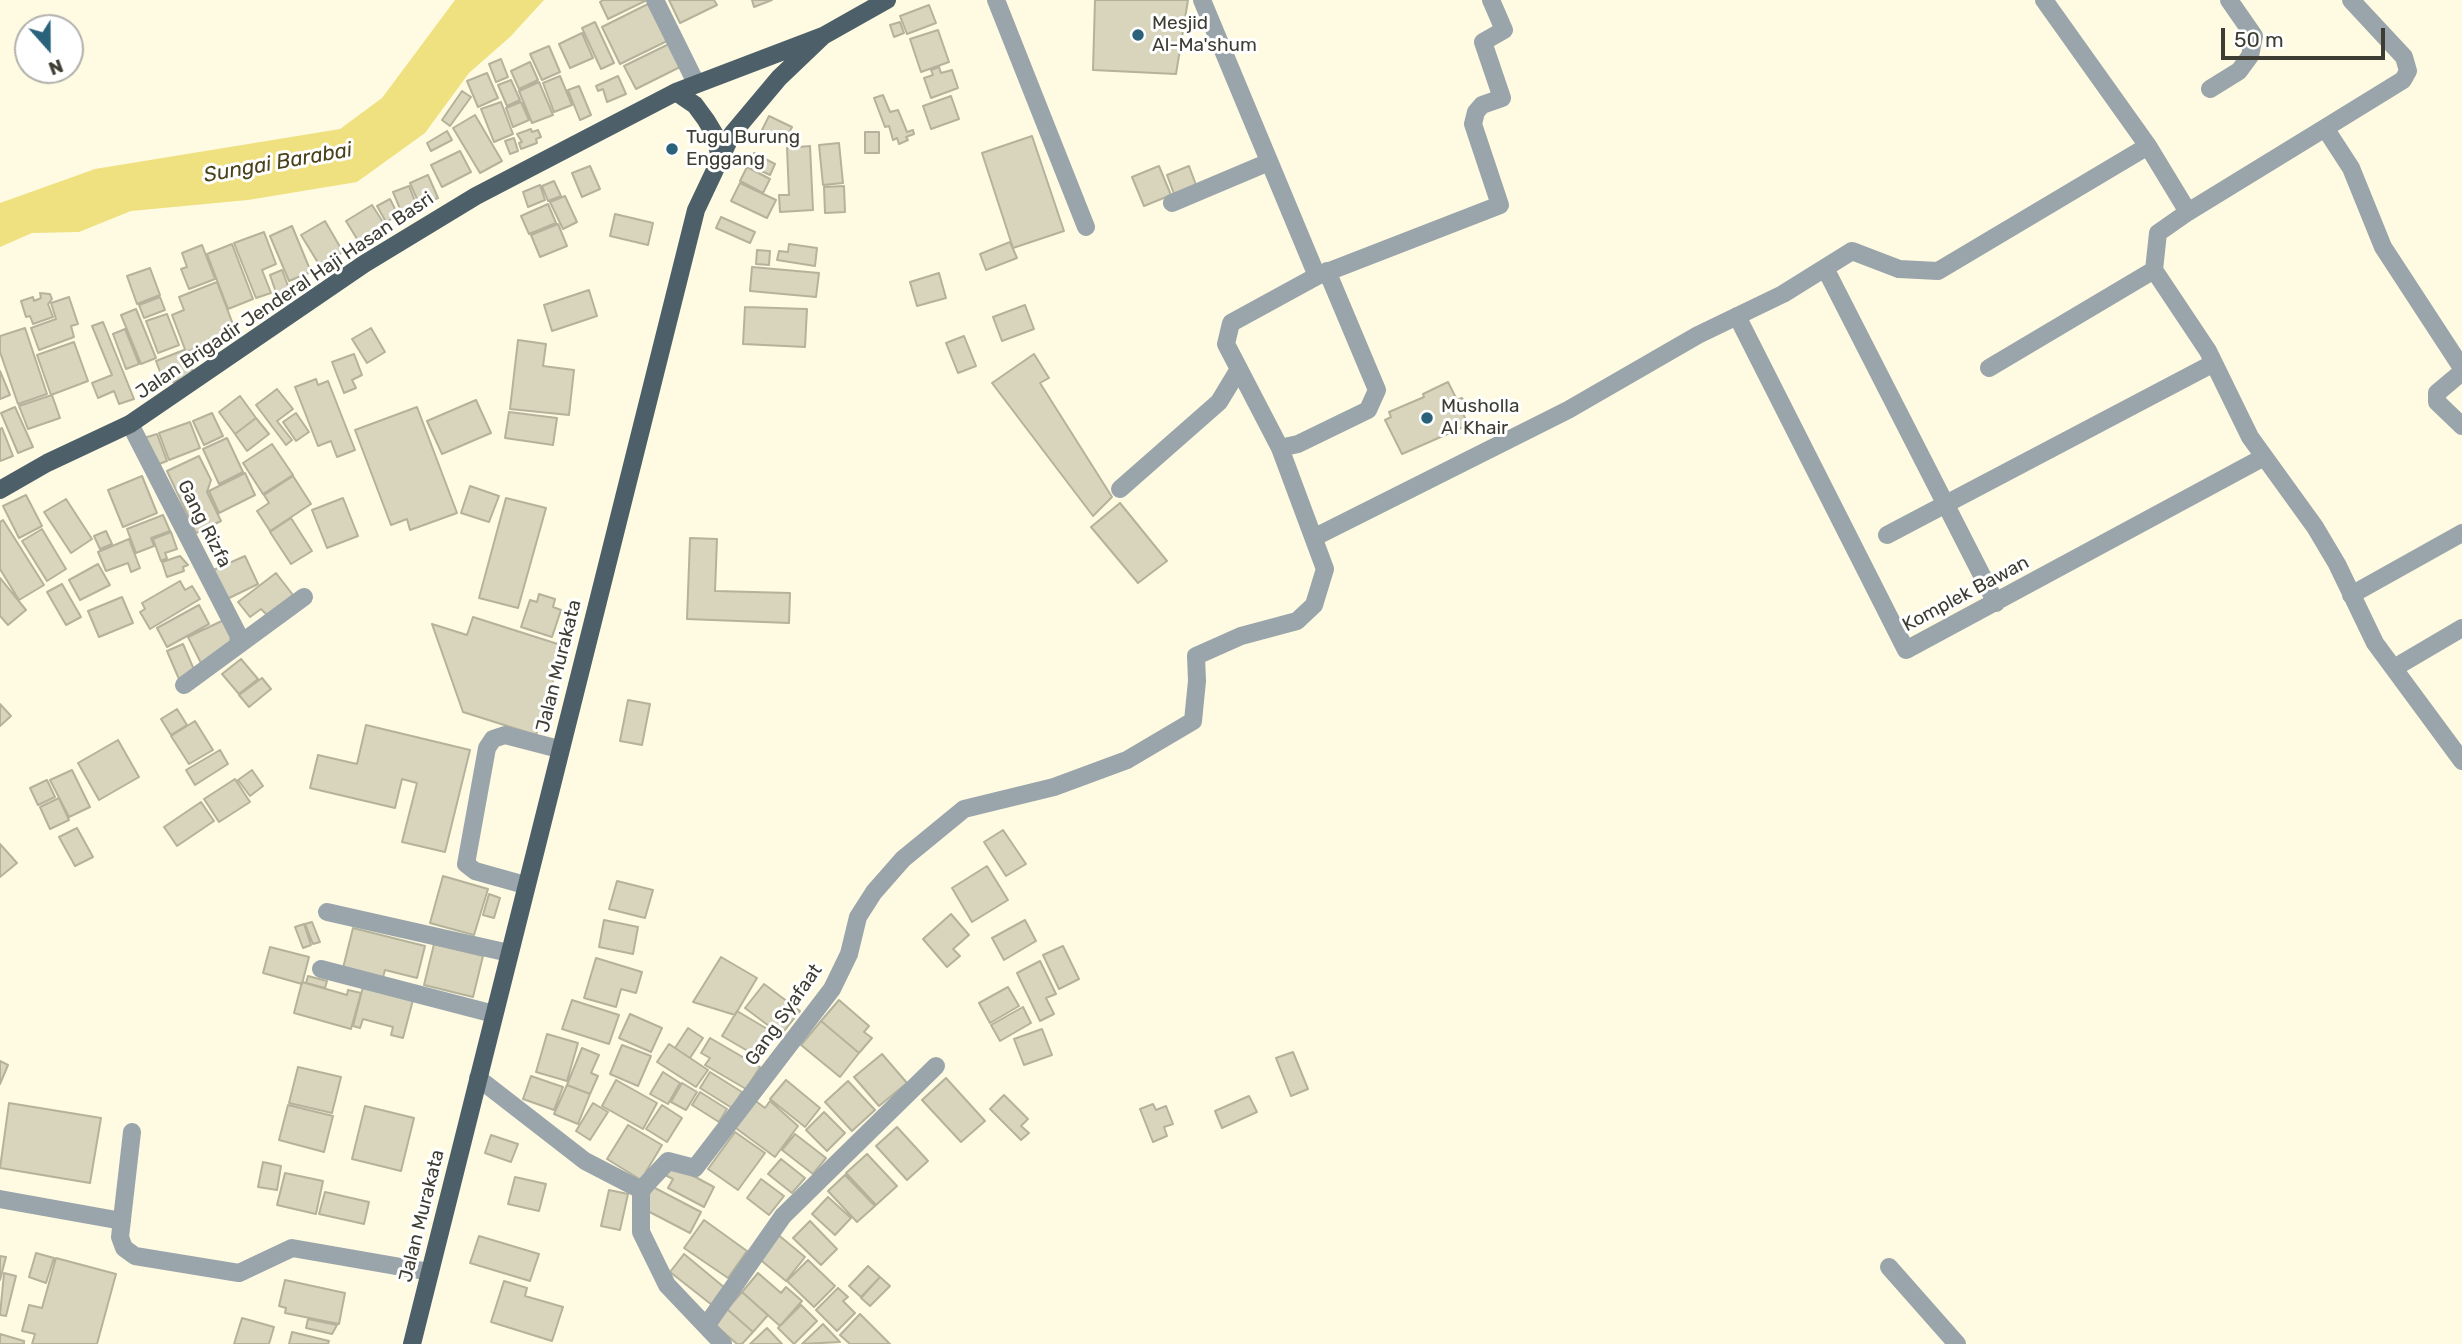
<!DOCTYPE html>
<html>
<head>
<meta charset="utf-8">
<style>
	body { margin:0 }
	#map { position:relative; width:2462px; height:1344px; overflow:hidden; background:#fffbe2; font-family:Rubik,sans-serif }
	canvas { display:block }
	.north { position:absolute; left:14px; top:14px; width:70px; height:70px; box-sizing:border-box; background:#fff; border:2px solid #b2b1ad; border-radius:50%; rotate:159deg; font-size:19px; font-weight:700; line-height:28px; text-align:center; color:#3e3d33 }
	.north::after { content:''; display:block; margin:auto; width:24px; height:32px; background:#2a627c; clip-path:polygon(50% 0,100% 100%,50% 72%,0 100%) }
	.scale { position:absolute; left:2221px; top:28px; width:164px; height:32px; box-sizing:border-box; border:4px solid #3e3d33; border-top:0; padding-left:9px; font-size:21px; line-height:24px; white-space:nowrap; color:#3e3d33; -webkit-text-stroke:5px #fff; paint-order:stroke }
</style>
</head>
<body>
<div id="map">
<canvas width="2462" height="1344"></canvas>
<div class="north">N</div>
<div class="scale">50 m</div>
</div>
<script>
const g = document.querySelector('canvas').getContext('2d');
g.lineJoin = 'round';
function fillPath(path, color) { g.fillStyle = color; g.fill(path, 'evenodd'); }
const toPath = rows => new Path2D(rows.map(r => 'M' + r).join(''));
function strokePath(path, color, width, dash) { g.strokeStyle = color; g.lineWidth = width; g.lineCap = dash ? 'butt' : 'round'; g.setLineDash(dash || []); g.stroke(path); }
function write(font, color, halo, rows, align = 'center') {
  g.font = font + ' Rubik,sans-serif'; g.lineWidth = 6; g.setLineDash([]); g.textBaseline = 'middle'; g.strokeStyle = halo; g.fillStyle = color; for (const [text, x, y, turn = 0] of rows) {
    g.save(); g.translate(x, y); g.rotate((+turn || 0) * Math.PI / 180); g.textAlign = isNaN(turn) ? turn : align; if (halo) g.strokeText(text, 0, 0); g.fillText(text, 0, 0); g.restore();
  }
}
const water = toPath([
	[455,0,544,0,510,37,469,73,425,133,357,182,248,200,131,211,79,232,32,233,0,247,0,203,95,169,340,129,382,98]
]);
const building = toPath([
	[603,0,647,0,608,19,600,2,603,0],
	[669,0,714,0,717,5,680,23,669,0],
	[752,0,772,0,754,7,752,0],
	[1095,0,1188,0,1176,74,1093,70,1095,0],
	[648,4,667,41,620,64,602,27,648,4],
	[929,5,936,23,907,34,900,16,929,5],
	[595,22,614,63,601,69,582,28,595,22],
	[900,22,904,33,894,37,890,25,900,22],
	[938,30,949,62,921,72,910,39,938,30],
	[582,33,593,58,570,68,559,44,582,33],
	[669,44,680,67,636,89,624,66,669,44],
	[549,46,560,72,542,80,530,54,549,46],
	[501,59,508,77,496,82,489,64,501,59],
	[530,62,538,80,519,89,511,71,530,62],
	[939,67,941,73,952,70,958,88,931,98,924,78,933,75,931,70,939,67],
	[487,73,498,98,478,107,467,81,487,73],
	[560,76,572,105,554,112,543,83,560,76],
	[618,76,626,94,607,102,603,89,598,91,596,86,618,76],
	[511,80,520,100,507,106,498,85,511,80],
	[539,82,553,115,532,123,519,91,539,82],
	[579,86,591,115,580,120,568,90,579,86],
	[462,91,471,97,450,126,442,120,462,91],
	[883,95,890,112,898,110,907,132,913,130,914,134,906,137,908,140,899,144,897,138,893,140,889,126,885,127,874,98,883,95],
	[951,96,959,119,931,129,923,106,951,96],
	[501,102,513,134,494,142,481,109,501,102],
	[521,102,529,120,513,127,506,108,521,102],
	[475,115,502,161,480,173,453,128,475,115],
	[769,116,792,127,785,141,762,130,769,116],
	[531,129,532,132,538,130,541,137,536,139,537,143,521,149,519,143,522,142,517,134,531,129],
	[447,131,452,140,431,151,427,143,447,131],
	[865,132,879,132,879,153,865,153,865,132],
	[1032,136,1064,231,1013,248,982,153,1032,136],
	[514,138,518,151,510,154,505,141,514,138],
	[839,143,843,183,823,185,819,145,839,143],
	[810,146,813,210,780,212,779,195,789,195,787,148,810,146],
	[460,151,471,172,442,187,431,165,460,151],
	[754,153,775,164,770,175,748,165,754,153],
	[590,166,600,189,582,197,572,173,590,166],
	[1159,166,1171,195,1144,206,1132,177,1159,166],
	[1189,166,1196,185,1174,194,1167,175,1189,166],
	[747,167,770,179,763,193,740,181,747,167],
	[428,175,438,198,420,206,410,183,428,175],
	[554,181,561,196,548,201,542,186,554,181],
	[740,183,776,200,767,218,731,201,740,183],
	[540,185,545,200,528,207,523,192,540,185],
	[409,186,418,209,403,216,393,192,409,186],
	[844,186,845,212,825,213,824,187,844,186],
	[565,196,577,222,563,229,550,202,565,196],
	[390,199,398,215,386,222,377,206,390,199],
	[548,204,556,223,529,234,521,216,548,204],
	[372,205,388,230,362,247,346,221,372,205],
	[615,214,653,223,648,245,610,236,615,214],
	[721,217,755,232,750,243,716,228,721,217],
	[325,221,343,252,320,266,301,235,325,221],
	[558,224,567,246,540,257,531,235,558,224],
	[292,226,311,272,289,281,270,236,292,226],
	[264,232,276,264,262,270,271,293,256,298,234,243,264,232],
	[1010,242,1017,258,986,270,980,254,1010,242],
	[232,244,253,299,228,309,207,254,232,244],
	[789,244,817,248,815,266,777,260,779,251,788,252,789,244],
	[202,245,215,279,189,289,181,269,187,267,182,253,202,245],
	[757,250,770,251,769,265,756,264,757,250],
	[752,267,819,273,816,297,750,291,752,267],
	[150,268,160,295,137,304,127,276,150,268],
	[282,270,293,299,280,304,270,275,282,270],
	[939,273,946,298,917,306,910,282,939,273],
	[217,282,237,335,186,352,172,315,184,310,179,297,217,282],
	[589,290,597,316,552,331,544,305,589,290],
	[40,293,50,294,52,299,48,304,53,317,33,324,30,316,26,317,21,301,33,297,34,301,41,298,40,293],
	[69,297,78,324,71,326,74,337,39,350,31,328,56,319,51,303,69,297],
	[160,297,165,310,144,318,139,305,160,297],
	[1025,305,1034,329,1002,341,993,317,1025,305],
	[745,307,807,309,805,347,743,344,745,307],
	[136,309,156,358,141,364,121,315,136,309],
	[167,314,179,345,158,353,146,321,167,314],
	[103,322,134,399,119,404,114,391,98,398,92,383,112,375,92,326,103,322],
	[25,328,47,394,18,404,0,352,0,336,25,328],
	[371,328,385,352,367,363,352,339,371,328],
	[125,329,139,364,126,369,113,334,125,329],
	[964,336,976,366,958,373,946,343,964,336],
	[518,340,546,344,543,366,574,370,569,415,510,409,518,340],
	[74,342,88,381,51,395,37,355,74,342],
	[184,350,194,375,173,382,170,374,162,377,156,361,184,350],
	[354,354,362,375,352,380,356,388,344,393,332,362,354,354],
	[1034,354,1049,378,1040,383,1112,497,1093,516,992,383,1034,354],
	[0,371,10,395,0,399,0,371],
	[316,379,318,385,328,381,355,450,337,457,331,441,318,446,295,387,316,379],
	[1448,382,1457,400,1462,398,1467,408,1462,411,1468,425,1402,454,1385,420,1391,417,1389,412,1424,397,1423,394,1448,382],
	[277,389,293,409,277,421,292,440,286,445,256,405,277,389],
	[52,395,60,418,28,429,19,406,52,395],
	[240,396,256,418,235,434,219,412,240,396],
	[476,400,491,433,442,454,427,421,476,400],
	[15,407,33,447,18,453,1,413,15,407],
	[417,407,457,513,410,530,407,519,391,525,355,430,417,407],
	[509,412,557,418,553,445,505,438,509,412],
	[212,413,223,436,204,445,193,421,212,413],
	[296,413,309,432,296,441,283,422,296,413],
	[256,418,269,434,247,451,235,434,256,418],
	[190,422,200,448,169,460,159,433,190,422],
	[2,428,13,456,0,461,0,429,2,428],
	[157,434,167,461,154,466,144,438,157,434],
	[227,438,243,472,219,484,203,449,227,438],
	[272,444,293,475,263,494,243,463,272,444],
	[199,456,211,480,207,492,221,521,196,533,167,471,199,456],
	[245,473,255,495,219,513,209,491,245,473],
	[142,476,157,513,123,527,108,490,142,476],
	[293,476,311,504,270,531,257,511,269,503,264,495,293,476],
	[470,486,499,496,489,522,461,513,470,486],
	[26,495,42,526,19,538,3,506,26,495],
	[343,498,358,536,327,548,312,510,343,498],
	[506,498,546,508,518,608,479,598,506,498],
	[66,499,92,539,71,553,44,512,66,499],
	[1120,503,1167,561,1138,583,1091,527,1120,503],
	[163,515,170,531,151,538,154,546,136,553,127,529,163,515],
	[291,518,312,551,291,564,270,532,291,518],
	[3,520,44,585,19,600,0,569,0,522,3,520],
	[42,529,66,569,47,581,22,541,42,529],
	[106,531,112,544,100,549,94,536,106,531],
	[171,532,177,549,165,553,167,558,161,561,153,539,171,532],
	[690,538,717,539,715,591,790,593,789,623,687,619,690,538],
	[129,539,140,568,131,572,128,563,106,571,98,552,129,539],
	[180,556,188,565,183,567,184,571,167,577,162,562,180,556],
	[245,556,258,584,223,601,209,572,245,556],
	[98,564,110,585,80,600,69,580,98,564],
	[276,573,293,595,267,615,261,609,250,617,238,602,276,573],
	[0,578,26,610,8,625,0,616,0,578],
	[180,581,185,590,192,586,200,599,150,629,140,612,145,609,142,603,180,581],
	[62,584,81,617,66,625,47,592,62,584],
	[539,594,555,599,553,607,561,610,552,637,521,627,530,600,537,602,539,594],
	[122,597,133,623,99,637,88,611,122,597],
	[199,605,209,624,167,647,157,628,199,605],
	[473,617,564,646,536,735,463,712,432,624,467,635,473,617],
	[226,619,235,637,230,639,234,647,201,663,188,637,226,619],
	[183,644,195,672,179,679,167,651,183,644],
	[241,659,258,679,239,694,222,674,241,659],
	[262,678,271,689,249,707,239,695,262,678],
	[628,700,650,704,642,745,620,741,628,700],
	[0,704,11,716,0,726,0,704],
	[177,709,187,725,171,735,161,719,177,709],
	[195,721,213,750,189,764,171,736,195,721],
	[366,725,470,750,445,852,402,842,417,783,402,779,395,808,310,788,318,755,357,764,366,725],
	[118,740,139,777,99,800,78,763,118,740],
	[220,750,228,764,195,785,186,770,220,750],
	[72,770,90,807,69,817,50,780,72,770],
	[252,770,263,786,250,796,238,780,252,770],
	[235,779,250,802,219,822,204,799,235,779],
	[47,780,55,797,38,805,30,788,47,780],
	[59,798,69,820,50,829,40,807,59,798],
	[201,802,214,821,177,846,164,827,201,802],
	[77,828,93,857,75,866,59,837,77,828],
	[1003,830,1026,864,1006,876,984,842,1003,830],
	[0,844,17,863,0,877,0,844],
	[987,866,1008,900,972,922,952,888,987,866],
	[443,876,488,889,474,935,430,923,443,876],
	[617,881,653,890,645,918,609,909,617,881],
	[489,894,500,898,494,918,483,915,489,894],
	[951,914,969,935,953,949,960,956,947,967,923,939,951,914],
	[604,920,638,927,633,954,599,947,604,920],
	[1025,920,1036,941,1004,960,992,938,1025,920],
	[312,922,320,942,313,944,305,924,312,922],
	[304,924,311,945,303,948,295,927,304,924],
	[353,928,425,946,417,978,385,970,382,981,342,972,353,928],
	[434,944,483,956,473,997,424,985,434,944],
	[1063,946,1079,979,1059,989,1043,955,1063,946],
	[270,947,309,957,302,984,263,973,270,947],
	[721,957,757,978,735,1015,693,1002,721,957],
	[596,958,642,972,636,993,621,989,616,1007,584,998,596,958],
	[1040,961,1056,994,1046,998,1054,1014,1040,1021,1017,973,1040,961],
	[308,976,327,981,325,988,306,983,308,976],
	[302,982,347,995,348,990,361,993,351,1029,294,1013,302,982],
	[364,983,414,996,403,1038,391,1035,393,1027,363,1019,360,1028,353,1026,364,983],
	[764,984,800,1011,781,1035,745,1008,764,984],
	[1008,987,1019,1006,990,1023,979,1003,1008,987],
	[572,1000,619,1015,609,1044,562,1029,572,1000],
	[839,1000,869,1026,864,1032,872,1038,859,1053,821,1021,839,1000],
	[1023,1007,1031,1023,1000,1041,991,1025,1023,1007],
	[737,1011,774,1033,758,1057,722,1036,737,1011],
	[630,1014,662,1028,651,1052,619,1038,630,1014],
	[821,1021,859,1053,840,1077,801,1045,821,1021],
	[688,1028,703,1038,690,1058,675,1048,688,1028],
	[1042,1029,1052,1055,1024,1065,1014,1039,1042,1029],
	[547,1034,578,1043,567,1081,536,1072,547,1034],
	[710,1038,760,1067,746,1089,705,1065,710,1058,701,1053,710,1038],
	[669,1044,708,1070,696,1087,657,1062,669,1044],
	[622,1045,651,1056,638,1086,610,1074,622,1045],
	[582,1048,599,1055,591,1073,598,1076,590,1094,567,1085,582,1048],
	[1293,1052,1308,1089,1291,1096,1276,1058,1293,1052],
	[882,1054,907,1083,879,1106,854,1077,882,1054],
	[0,1061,8,1065,0,1084,0,1061],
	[298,1067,341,1077,332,1113,289,1103,298,1067],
	[663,1072,680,1083,668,1104,650,1094,663,1072],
	[710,1072,742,1092,732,1108,700,1088,710,1072],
	[531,1076,563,1087,554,1110,523,1099,531,1076],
	[946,1078,985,1121,961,1142,922,1100,946,1078],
	[616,1080,657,1103,643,1129,602,1106,616,1080],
	[786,1080,820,1108,805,1127,770,1099,786,1080],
	[848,1081,875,1110,852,1131,825,1102,848,1081],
	[682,1083,697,1092,686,1110,671,1102,682,1083],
	[567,1085,590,1094,578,1124,554,1114,567,1085],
	[700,1092,727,1109,719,1122,692,1105,700,1092],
	[1004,1095,1028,1119,1021,1126,1029,1133,1021,1140,990,1109,1004,1095],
	[1249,1096,1257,1112,1222,1128,1215,1111,1249,1096],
	[753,1099,765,1108,770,1101,798,1126,775,1157,733,1126,753,1099],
	[9,1103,101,1118,90,1183,0,1168,9,1103],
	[593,1103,608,1112,590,1140,576,1131,593,1103],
	[1153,1104,1156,1110,1166,1106,1173,1124,1164,1127,1167,1136,1153,1142,1140,1109,1153,1104],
	[288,1105,333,1116,324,1152,279,1140,288,1105],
	[662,1105,682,1118,667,1142,646,1129,662,1105],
	[365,1106,414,1118,401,1171,352,1159,365,1106],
	[824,1112,845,1133,827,1151,806,1130,824,1112],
	[628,1125,662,1145,641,1180,607,1159,628,1125],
	[897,1127,928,1161,907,1180,876,1146,897,1127],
	[735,1132,765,1153,738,1190,708,1169,735,1132],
	[795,1134,826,1158,813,1174,782,1150,795,1134],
	[491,1135,518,1144,511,1162,485,1153,491,1135],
	[867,1154,897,1186,876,1205,846,1173,867,1154],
	[781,1159,805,1178,792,1193,768,1174,781,1159],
	[263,1162,281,1166,277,1190,258,1187,263,1162],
	[671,1164,714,1187,704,1207,668,1188,673,1179,665,1175,671,1164],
	[285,1173,323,1181,316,1214,277,1205,285,1173],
	[845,1175,875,1206,857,1222,828,1191,845,1175],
	[515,1177,546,1184,539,1211,508,1204,515,1177],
	[761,1179,784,1196,769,1215,747,1198,761,1179],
	[653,1187,701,1212,690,1233,642,1208,653,1187],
	[609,1190,628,1194,620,1230,601,1226,609,1190],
	[325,1192,369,1202,364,1224,319,1214,325,1192],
	[828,1197,851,1218,835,1235,812,1214,828,1197],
	[704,1220,747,1251,728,1278,684,1248,704,1220],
	[810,1221,837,1249,821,1265,793,1238,810,1221],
	[776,1233,805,1257,786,1281,757,1257,776,1233],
	[479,1236,539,1254,530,1281,470,1263,479,1236],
	[36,1253,54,1258,46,1283,29,1277,36,1253],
	[684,1254,725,1288,712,1305,670,1272,684,1254],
	[0,1256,6,1257,0,1280,0,1256],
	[56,1258,116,1274,97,1344,32,1344,35,1334,22,1331,29,1305,42,1308,56,1258],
	[808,1260,835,1286,814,1307,787,1281,808,1260],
	[868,1266,880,1277,861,1297,849,1286,868,1266],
	[4,1273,16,1276,6,1316,0,1315,4,1273],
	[758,1273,781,1293,786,1287,802,1301,780,1326,742,1292,758,1273],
	[880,1277,890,1286,870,1306,861,1298,880,1277],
	[285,1280,345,1293,339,1324,285,1313,286,1308,279,1306,285,1280],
	[504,1281,527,1288,525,1296,563,1307,552,1341,491,1322,504,1281],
	[838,1288,848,1297,843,1301,855,1313,837,1331,816,1310,838,1288],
	[742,1292,768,1315,753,1332,727,1309,742,1292],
	[801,1305,817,1321,794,1344,778,1328,801,1305],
	[727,1309,753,1332,742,1344,737,1344,714,1324,727,1309],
	[860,1314,890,1344,850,1344,840,1335,860,1314],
	[242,1318,274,1327,269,1344,234,1344,242,1318],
	[308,1319,337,1325,332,1334,306,1328,308,1319],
	[823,1324,840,1342,802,1344,823,1324],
	[767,1328,782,1344,750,1344,767,1328],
	[292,1332,329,1341,328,1344,289,1344,292,1332],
	[0,1334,24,1341,24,1344,0,1344,0,1334]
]);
const minor = toPath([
	[655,0,696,83],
	[996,0,1086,227],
	[1202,0,1317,276],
	[2044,0,2148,146,2188,212,2158,233,2154,270,2208,351,2250,437,2315,527,2337,564,2375,643,2462,761],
	[2210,89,2239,71,2250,56,2254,36,2229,0],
	[2325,128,2403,80,2408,71,2404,57,2351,0],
	[1172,203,1269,162],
	[2188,212,2325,128,2351,168,2383,247,2462,368],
	[1825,268,1996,603],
	[1327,271,1377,390,1368,410,1298,444,1280,448,1226,344,1231,323,1317,276,1500,205,1473,124,1476,112,1482,105,1502,98,1483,42,1504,30,1491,0],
	[1737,316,1906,650,2264,457],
	[1989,368,2154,270],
	[2462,372,2437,393,2437,402,2462,426],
	[130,424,242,642],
	[1120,489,1219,402,1239,369],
	[1887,535,2212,364],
	[1315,537,1568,410,1698,335,1783,294,1852,251,1899,269,1938,271,2148,146],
	[2351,595,2462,533],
	[2394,668,2462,628],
	[184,685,304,597],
	[525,885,475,871,466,864,487,748,493,739,505,735,559,749],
	[327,912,509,953],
	[321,969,494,1014],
	[478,1078,585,1161,641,1190,668,1161,695,1168,832,989,849,954,858,917,874,892,903,859,964,809,1054,787,1127,760,1193,721,1197,681,1196,656,1241,636,1297,621,1314,605,1325,569,1280,448],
	[132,1132,120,1237,124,1248,135,1256,239,1273,292,1248,430,1272],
	[641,1190,641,1232,667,1285,723,1344],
	[0,1199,122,1221],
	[1889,1267,1957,1344],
	[706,1326,783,1216,936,1066]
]);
const major = toPath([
	[676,92,695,105,706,120,715,135,719,154],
	[0,490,47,463,130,424,364,264,476,196,676,92,823,36,887,0],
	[412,1344,696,210,732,134,779,78,823,36]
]);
const markers = [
	[1138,35,7,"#2a627c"],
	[672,149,7,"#2a627c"],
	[1427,418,7,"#2a627c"]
];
const poiNames = [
	["Mesjid",1152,24],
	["Al-Ma'shum",1152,46],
	["Tugu Burung",686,138],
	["Enggang",686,160],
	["Musholla",1441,407],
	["Al Khair",1441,429]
];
const streetNames = [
	["Jalan Brigadir Jenderal Haji Hasan Basri",285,296,-34],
	["Gang Rizfa",204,524,63],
	["Komplek Bawan",1966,594,-28],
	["Jalan Murakata",559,666,-76],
	["Gang Syafaat",784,1015,-55],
	["Jalan Murakata",422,1216,-76]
];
const waterNames = [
	["Sungai Barabai",278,163,-10]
];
fillPath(water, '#efe080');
fillPath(building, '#d8d5bc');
strokePath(building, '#b5b29b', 2);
strokePath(minor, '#9aa5ab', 18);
strokePath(major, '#4d5f69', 18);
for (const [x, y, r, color] of markers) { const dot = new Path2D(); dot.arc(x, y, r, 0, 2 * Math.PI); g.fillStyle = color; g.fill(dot); strokePath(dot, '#fff', 2.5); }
write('19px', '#3e3d33', '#fff', poiNames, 'left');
write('19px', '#3e3d33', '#fff', streetNames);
write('italic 21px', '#49421a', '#fff', waterNames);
</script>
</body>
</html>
